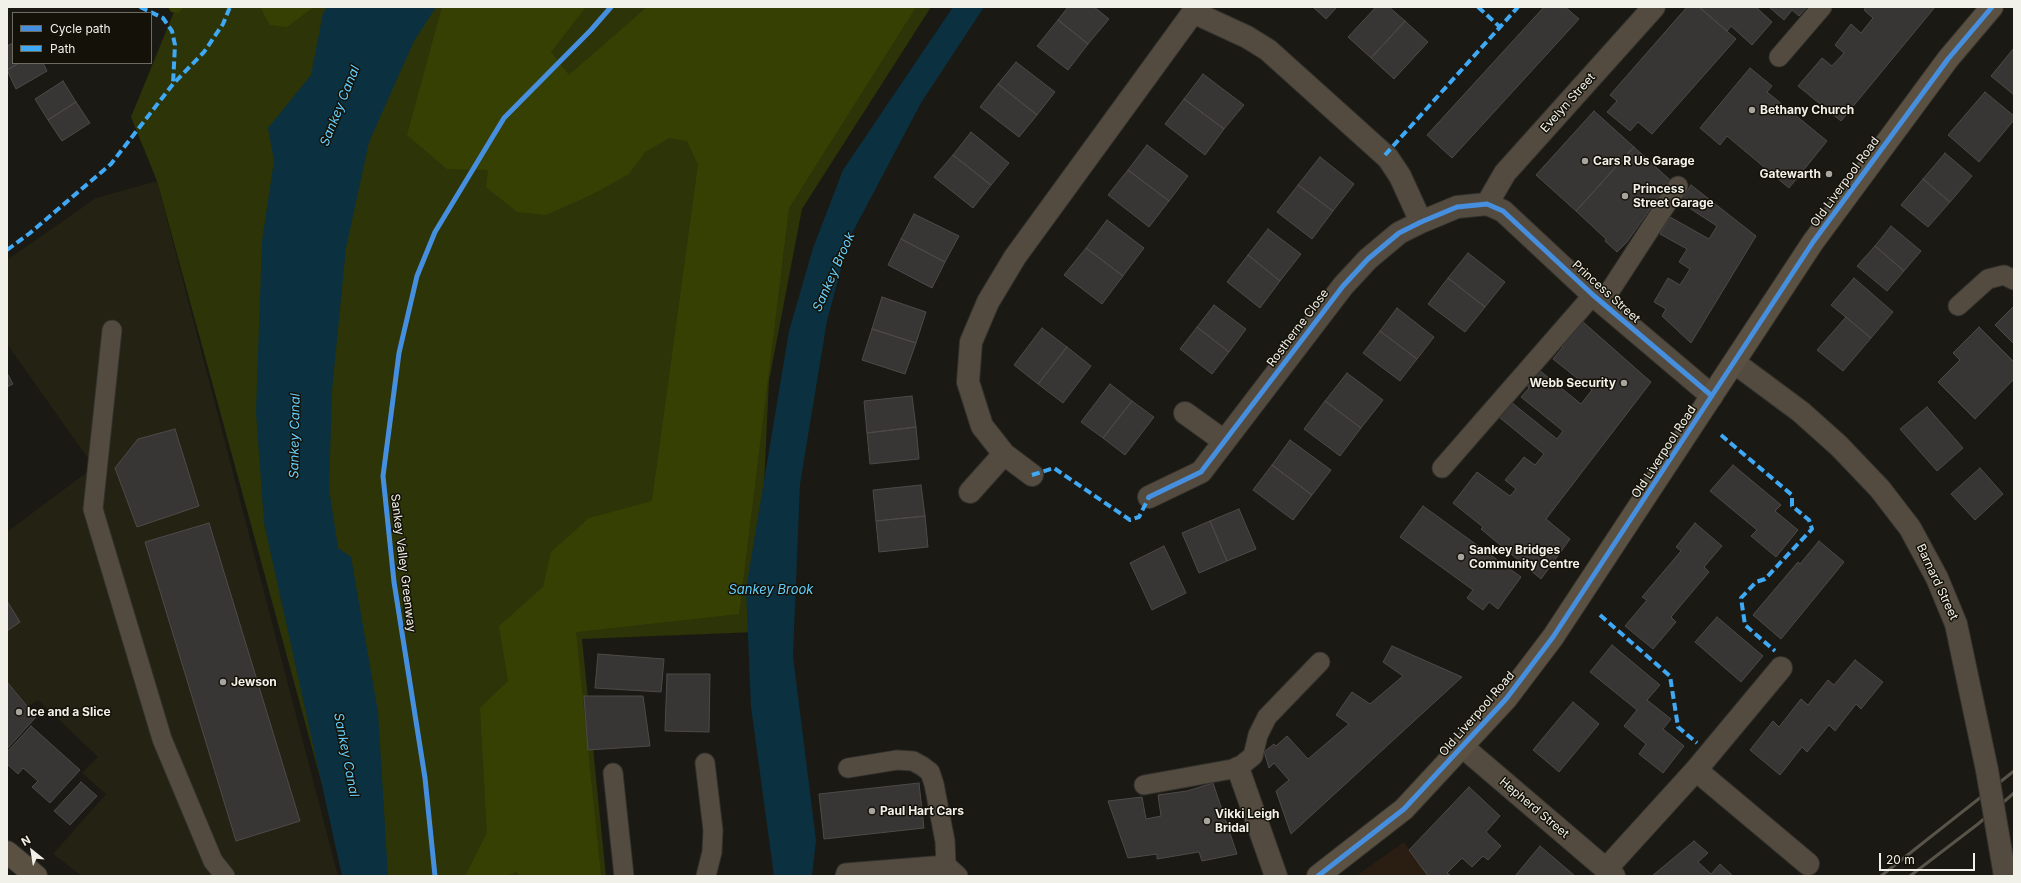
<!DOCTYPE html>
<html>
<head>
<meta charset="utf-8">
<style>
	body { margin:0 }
	#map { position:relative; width:2021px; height:883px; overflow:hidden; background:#1a1913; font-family:Inter,sans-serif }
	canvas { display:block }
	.frame { position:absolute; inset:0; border:8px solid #f1f0e9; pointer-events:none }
	.legend { position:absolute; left:12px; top:12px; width:140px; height:52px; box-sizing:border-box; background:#141208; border:1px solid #6c6b62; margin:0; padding:5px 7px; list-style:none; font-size:12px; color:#f1f0e9 }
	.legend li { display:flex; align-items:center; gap:8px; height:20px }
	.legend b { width:20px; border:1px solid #6c6b62 }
	.north { position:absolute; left:12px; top:831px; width:40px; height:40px; -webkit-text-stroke:3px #141208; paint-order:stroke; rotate:330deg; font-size:11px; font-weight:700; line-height:16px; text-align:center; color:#f1f0e9 }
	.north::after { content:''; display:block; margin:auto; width:14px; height:18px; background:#f1f0e9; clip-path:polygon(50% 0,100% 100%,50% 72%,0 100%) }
	.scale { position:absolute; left:1879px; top:853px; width:96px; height:18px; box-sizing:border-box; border:2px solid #f1f0e9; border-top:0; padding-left:5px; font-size:12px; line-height:14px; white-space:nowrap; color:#f1f0e9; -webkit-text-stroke:3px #141208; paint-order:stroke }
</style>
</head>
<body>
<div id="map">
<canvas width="2021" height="883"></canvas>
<div class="frame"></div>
<ul class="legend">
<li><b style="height:5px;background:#468fdf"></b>Cycle path</li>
<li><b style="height:5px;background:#3fa9f5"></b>Path</li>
</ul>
<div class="north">N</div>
<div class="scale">20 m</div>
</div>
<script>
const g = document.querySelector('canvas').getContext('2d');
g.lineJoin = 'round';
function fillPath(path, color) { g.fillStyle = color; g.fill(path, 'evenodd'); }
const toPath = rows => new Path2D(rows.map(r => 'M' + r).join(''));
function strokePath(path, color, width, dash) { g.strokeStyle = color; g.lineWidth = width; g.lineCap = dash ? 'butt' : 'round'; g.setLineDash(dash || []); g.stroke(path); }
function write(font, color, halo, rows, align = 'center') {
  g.font = font + ' Inter,sans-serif'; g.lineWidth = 3; g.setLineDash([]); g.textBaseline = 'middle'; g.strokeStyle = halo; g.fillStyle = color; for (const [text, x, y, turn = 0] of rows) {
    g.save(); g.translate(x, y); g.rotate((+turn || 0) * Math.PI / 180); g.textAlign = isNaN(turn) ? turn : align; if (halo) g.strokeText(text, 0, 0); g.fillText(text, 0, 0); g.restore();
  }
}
const commercial = toPath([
	[1404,842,1428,876,1356,876]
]);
const built = toPath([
	[157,181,338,876,82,876,53,854,106,794,82,773,98,757,38,700,28,707,7,682,7,532,94,467,7,344,7,260,96,198]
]);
const green = toPath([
	[176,7,931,7,802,209,769,381,757,632,582,639,606,876,347,876,157,181,131,117]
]);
const forest = toPath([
	[168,7,183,7,179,13,171,12],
	[260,7,314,7,287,27,270,25],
	[442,7,586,7,551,52,569,75,647,7,916,7,789,208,739,614,576,632,601,876,520,876,517,872,506,876,465,876,487,833,480,708,508,681,499,626,543,587,551,552,589,518,652,501,698,165,687,141,669,138,645,152,629,174,591,195,546,215,517,212,486,187,488,170,447,169,407,135]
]);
const water = toPath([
	[327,7,436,7,414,41,369,142,346,248,332,390,329,489,338,548,351,557,378,712,388,876,342,876,264,523,256,412,262,241,274,161,268,128,311,75,323,13],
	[953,7,984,7,921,103,849,239,827,321,800,484,793,656,816,840,812,876,774,876,751,707,746,589,789,331,813,248,843,170]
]);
const building = toPath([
	[1068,7,1094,7,1109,19,1088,44,1058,20,1068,7],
	[1313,7,1337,7,1326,19,1313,7],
	[1376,7,1389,7,1405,21,1371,58,1348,37,1376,7],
	[1544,7,1565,7,1579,19,1452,158,1427,135,1544,7],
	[1687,7,1699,7,1736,39,1652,134,1638,122,1630,131,1607,112,1617,101,1610,95,1687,7],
	[1699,7,1756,7,1772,22,1752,45,1731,26,1727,31,1699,7],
	[1769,7,1807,7,1799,16,1792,10,1784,20,1769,7],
	[1866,7,1935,7,1841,121,1798,86,1822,58,1832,66,1844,53,1835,45,1851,24,1861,33,1873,18,1864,10,1866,7],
	[1058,20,1088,44,1068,70,1037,46,1058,20],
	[1405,21,1428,42,1394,79,1371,58,1405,21],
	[13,43,13,63,19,63,7,70,7,46,13,43],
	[2014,48,2014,95,1991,76,2014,48],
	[1016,62,1055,92,1037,115,998,84,1016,62],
	[19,63,43,63,47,71,16,89,7,70,19,63],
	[1750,68,1772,86,1767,92,1827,141,1789,188,1727,136,1720,145,1700,128,1750,68],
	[1203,74,1244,105,1224,129,1184,99,1203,74],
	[63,81,76,102,48,120,35,99,63,81],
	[998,84,1037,115,1019,137,980,107,998,84],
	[1985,92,2014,116,2014,120,1979,162,1948,135,1985,92],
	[1184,99,1224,129,1205,155,1165,124,1184,99],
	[76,102,90,123,62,141,48,120,76,102],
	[1594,111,1634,147,1576,211,1536,175,1594,111],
	[971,132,1009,163,991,185,953,155,971,132],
	[1147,145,1188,176,1169,201,1128,170,1147,145],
	[1634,147,1670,180,1627,242,1617,252,1605,241,1606,239,1576,211,1634,147],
	[1945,153,1972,176,1950,202,1923,179,1945,153],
	[953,155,991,185,973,208,934,177,953,155],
	[1320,157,1354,184,1333,211,1298,185,1320,157],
	[1128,170,1169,201,1149,227,1108,195,1128,170],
	[1923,179,1950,202,1928,227,1901,205,1923,179],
	[1298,185,1333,211,1312,239,1277,212,1298,185],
	[1691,185,1756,236,1691,343,1662,316,1666,309,1654,302,1668,278,1680,285,1690,269,1679,262,1687,249,1660,234,1670,217,1709,239,1717,226,1680,202,1691,185],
	[914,214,959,236,945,262,901,239,914,214],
	[1107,220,1144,248,1123,276,1086,248,1107,220],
	[1891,226,1921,251,1904,271,1875,246,1891,226],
	[1268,229,1301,254,1280,281,1248,255,1268,229],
	[901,239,945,262,932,288,888,265,901,239],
	[1875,246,1904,271,1887,291,1857,266,1875,246],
	[1086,248,1123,276,1102,304,1064,275,1086,248],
	[1468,253,1505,282,1485,307,1448,278,1468,253],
	[1248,255,1280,281,1260,308,1227,282,1248,255],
	[1448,278,1485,307,1465,332,1428,304,1448,278],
	[1854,278,1893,312,1871,338,1831,305,1854,278],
	[882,297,926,312,916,343,872,329,882,297],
	[1214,305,1246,329,1229,352,1197,327,1214,305],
	[2014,306,2014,344,1995,325,2014,306],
	[1397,308,1434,337,1417,359,1380,331,1397,308],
	[1846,317,1871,338,1843,371,1817,350,1846,317],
	[1582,321,1651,382,1546,519,1570,539,1541,579,1481,529,1483,527,1453,503,1477,472,1510,496,1516,489,1505,480,1524,457,1535,465,1544,454,1499,417,1511,402,1557,439,1563,431,1521,397,1529,388,1527,385,1539,370,1581,404,1592,390,1553,359,1563,347,1561,345,1582,321],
	[1197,327,1229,352,1212,374,1180,349,1197,327],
	[1979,327,2014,362,2014,379,1975,419,1938,382,1960,360,1953,353,1979,327],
	[1042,328,1067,347,1038,384,1014,365,1042,328],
	[872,329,916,343,905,374,862,360,872,329],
	[1380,331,1417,359,1400,381,1363,353,1380,331],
	[1067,347,1091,366,1063,403,1038,384,1067,347],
	[7,373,13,384,7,387,7,373],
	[1347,373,1383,400,1361,428,1325,401,1347,373],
	[1110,384,1132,401,1103,438,1081,422,1110,384],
	[912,396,916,427,867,433,864,401,912,396],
	[1132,401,1154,417,1125,455,1103,438,1132,401],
	[1325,401,1361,428,1340,456,1304,429,1325,401],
	[1927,407,1963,448,1937,471,1900,429,1927,407],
	[916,427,919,459,870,464,867,433,916,427],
	[175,429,199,506,137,527,115,468,138,439,175,429],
	[1290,440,1331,470,1312,495,1272,465,1290,440],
	[1272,465,1312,495,1293,520,1253,490,1272,465],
	[1733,465,1781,505,1775,511,1798,530,1776,557,1751,536,1757,530,1710,491,1733,465],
	[1980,468,2003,494,1975,520,1951,494,1980,468],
	[921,485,925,516,876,521,873,490,921,485],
	[1423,506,1521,577,1498,609,1489,602,1483,610,1467,598,1473,590,1400,537,1423,506],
	[1239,509,1256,549,1227,561,1210,521,1239,509],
	[925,516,928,547,879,552,876,521,925,516],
	[1210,521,1227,561,1199,573,1182,533,1210,521],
	[209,523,300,821,236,841,145,542,209,523],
	[1695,523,1722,546,1704,567,1709,572,1671,617,1676,622,1653,649,1625,626,1647,600,1642,597,1681,551,1676,547,1695,523],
	[1819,541,1844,562,1781,639,1753,615,1798,562,1800,564,1819,541],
	[1164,546,1186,593,1152,610,1130,563,1164,546],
	[7,601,20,622,7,631,7,601],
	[1717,617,1763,656,1741,682,1695,642,1717,617],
	[1612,645,1660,685,1647,700,1671,719,1663,729,1684,746,1663,773,1639,754,1646,744,1624,726,1637,710,1590,672,1612,645],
	[1392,646,1462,677,1291,834,1276,791,1289,780,1274,763,1269,768,1264,752,1274,744,1276,746,1287,736,1308,759,1349,724,1336,715,1352,692,1370,704,1403,676,1383,662,1392,646],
	[598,654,664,659,661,692,595,688,598,654],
	[1855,660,1883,682,1861,709,1856,704,1835,731,1829,725,1807,752,1802,747,1780,775,1750,750,1773,721,1779,727,1801,699,1808,705,1828,680,1834,685,1855,660],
	[667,674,710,674,709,732,665,731,667,674],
	[7,682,36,717,7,749,7,682],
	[584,696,643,696,650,746,588,750,584,696],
	[1573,702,1599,724,1559,772,1533,750,1573,702],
	[31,726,80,770,50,803,32,787,38,781,23,768,18,774,7,764,7,752,31,726],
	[81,782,97,796,70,825,54,811,81,782],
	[919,783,924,828,824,839,819,794,919,783],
	[1213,783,1237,854,1202,861,1199,852,1157,859,1157,854,1128,858,1108,801,1142,797,1146,819,1161,816,1158,795,1187,791,1213,783],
	[1469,787,1500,816,1486,832,1501,846,1488,860,1483,856,1472,867,1462,858,1447,873,1451,876,1428,876,1409,850,1469,787],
	[1694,841,1708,853,1698,862,1711,874,1720,864,1733,876,1652,876,1694,841],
	[1540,846,1575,876,1515,876,1540,846]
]);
const lane = toPath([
	[1779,57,1822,7],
	[1602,303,1678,186],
	[1958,306,1988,279,2004,275,2014,280],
	[112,330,93,509,162,739,213,861,225,876],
	[1442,468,1593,295],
	[705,763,713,830,712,852,706,876],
	[848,768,897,760,913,761,922,766,930,772,934,784,945,841,946,865,958,876],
	[613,773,624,876],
	[1144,785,1238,768,1253,756,1258,735,1267,717,1320,662],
	[845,876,846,873,946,865]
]);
const street = toPath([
	[1193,12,1247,37,1268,50,1388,158,1400,176,1421,222],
	[1487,204,1505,173,1654,7],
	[1735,363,1801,412,1839,446,1880,489,1910,528,1937,578,1956,624,1987,770],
	[1185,413,1224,441],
	[1032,475,1004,454,982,426,968,382,971,342,988,302,1015,257,1197,7],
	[970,492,1004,454],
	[1149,497,1201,472,1343,286,1368,259,1399,233,1421,222,1457,207,1487,204,1503,211,1593,295,1712,396],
	[1463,747,1614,876],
	[1238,768,1276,876],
	[1696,770,1808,864],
	[1606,869,1696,770,1781,668]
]);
const secondary = toPath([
	[7,852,36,876],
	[1318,876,1404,809,1506,699,1553,637,1813,242,1948,59,1992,7]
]);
const rail = toPath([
	[1881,876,2014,771],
	[1910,876,1978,824,2014,793]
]);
const streetBridge = toPath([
	[1987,770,2005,876]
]);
const quiet = toPath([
	[140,7,163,18,172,31,175,45,173,84],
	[1478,7,1500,27],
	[1385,155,1518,7],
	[7,250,30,233,111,164,173,84,204,52,223,24,230,7],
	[1721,435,1792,495,1792,506,1809,520,1812,529,1765,579,1756,582,1741,598,1745,625,1775,651],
	[1032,475,1054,468,1130,520,1139,517,1149,497],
	[1600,615,1670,676,1678,727,1697,743]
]);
const cycleway = toPath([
	[1149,497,1201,472,1343,286,1368,259,1399,233,1421,222,1457,207,1487,204,1503,211,1593,295,1712,396],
	[435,876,425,778,394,582,383,476,399,353,417,276,435,232,504,118,591,30,611,7],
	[1318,876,1404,809,1506,699,1553,637,1813,242,1948,59,1992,7]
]);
const markers = [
	[1752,110,4,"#a6a59e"],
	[1585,161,4,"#a6a59e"],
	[1829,174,4,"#a6a59e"],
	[1625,196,4,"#a6a59e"],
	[1624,383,4,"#a6a59e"],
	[1461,557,4,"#a6a59e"],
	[223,682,4,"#a6a59e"],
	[19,712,4,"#a6a59e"],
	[872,811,4,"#a6a59e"],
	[1207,821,4,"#a6a59e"]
];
const streetNames = [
	["Evelyn Street",1568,103,-48],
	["Old Liverpool Road",1845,182,-54],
	["Princess Street",1606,292,42],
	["Rostherne Close",1298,328,-53],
	["Old Liverpool Road",1664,452,-57],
	["Sankey Valley Greenway",403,563,83],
	["Barnard Street",1937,582,65],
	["Old Liverpool Road",1477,714,-49],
	["Hepherd Street",1534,808,40]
];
const poiNames = [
	["Bethany Church",1760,110],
	["Cars R Us Garage",1593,161],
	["Gatewarth",1821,174,"right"],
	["Princess",1633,189],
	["Street Garage",1633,203],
	["Webb Security",1616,383,"right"],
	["Sankey Bridges",1469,550],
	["Community Centre",1469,564],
	["Jewson",231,682],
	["Ice and a Slice",27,712],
	["Paul Hart Cars",880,811],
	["Vikki Leigh",1215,814],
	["Bridal",1215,828]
];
const waterNames = [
	["Sankey Canal",340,106,-68],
	["Sankey Brook",834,272,-66],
	["Sankey Canal",295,436,-89],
	["Sankey Brook",771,590],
	["Sankey Canal",346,755,79]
];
fillPath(commercial, '#291e11');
fillPath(built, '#242212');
fillPath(green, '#2c3408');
fillPath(forest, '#374003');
fillPath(water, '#0b303f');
fillPath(building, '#383634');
strokePath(building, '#4d4a49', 1);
strokePath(lane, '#33322e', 21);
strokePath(street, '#33322e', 24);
strokePath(secondary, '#33322e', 24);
strokePath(lane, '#544b40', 19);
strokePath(street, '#544b40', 22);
strokePath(secondary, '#5b5142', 22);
strokePath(rail, '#59544a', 3);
strokePath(streetBridge, '#33322e', 24, []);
strokePath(streetBridge, '#544b40', 22);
strokePath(quiet, '#3fa9f5', 4, [8, 4]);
strokePath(cycleway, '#468fdf', 5);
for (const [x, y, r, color] of markers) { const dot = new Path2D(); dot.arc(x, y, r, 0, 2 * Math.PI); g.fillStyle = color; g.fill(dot); strokePath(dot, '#141208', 1.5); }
write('12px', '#f1f0e9', '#141208', streetNames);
write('bold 12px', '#f1f0e9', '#141208', poiNames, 'left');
write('italic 13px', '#65cffe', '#141208', waterNames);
</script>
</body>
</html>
